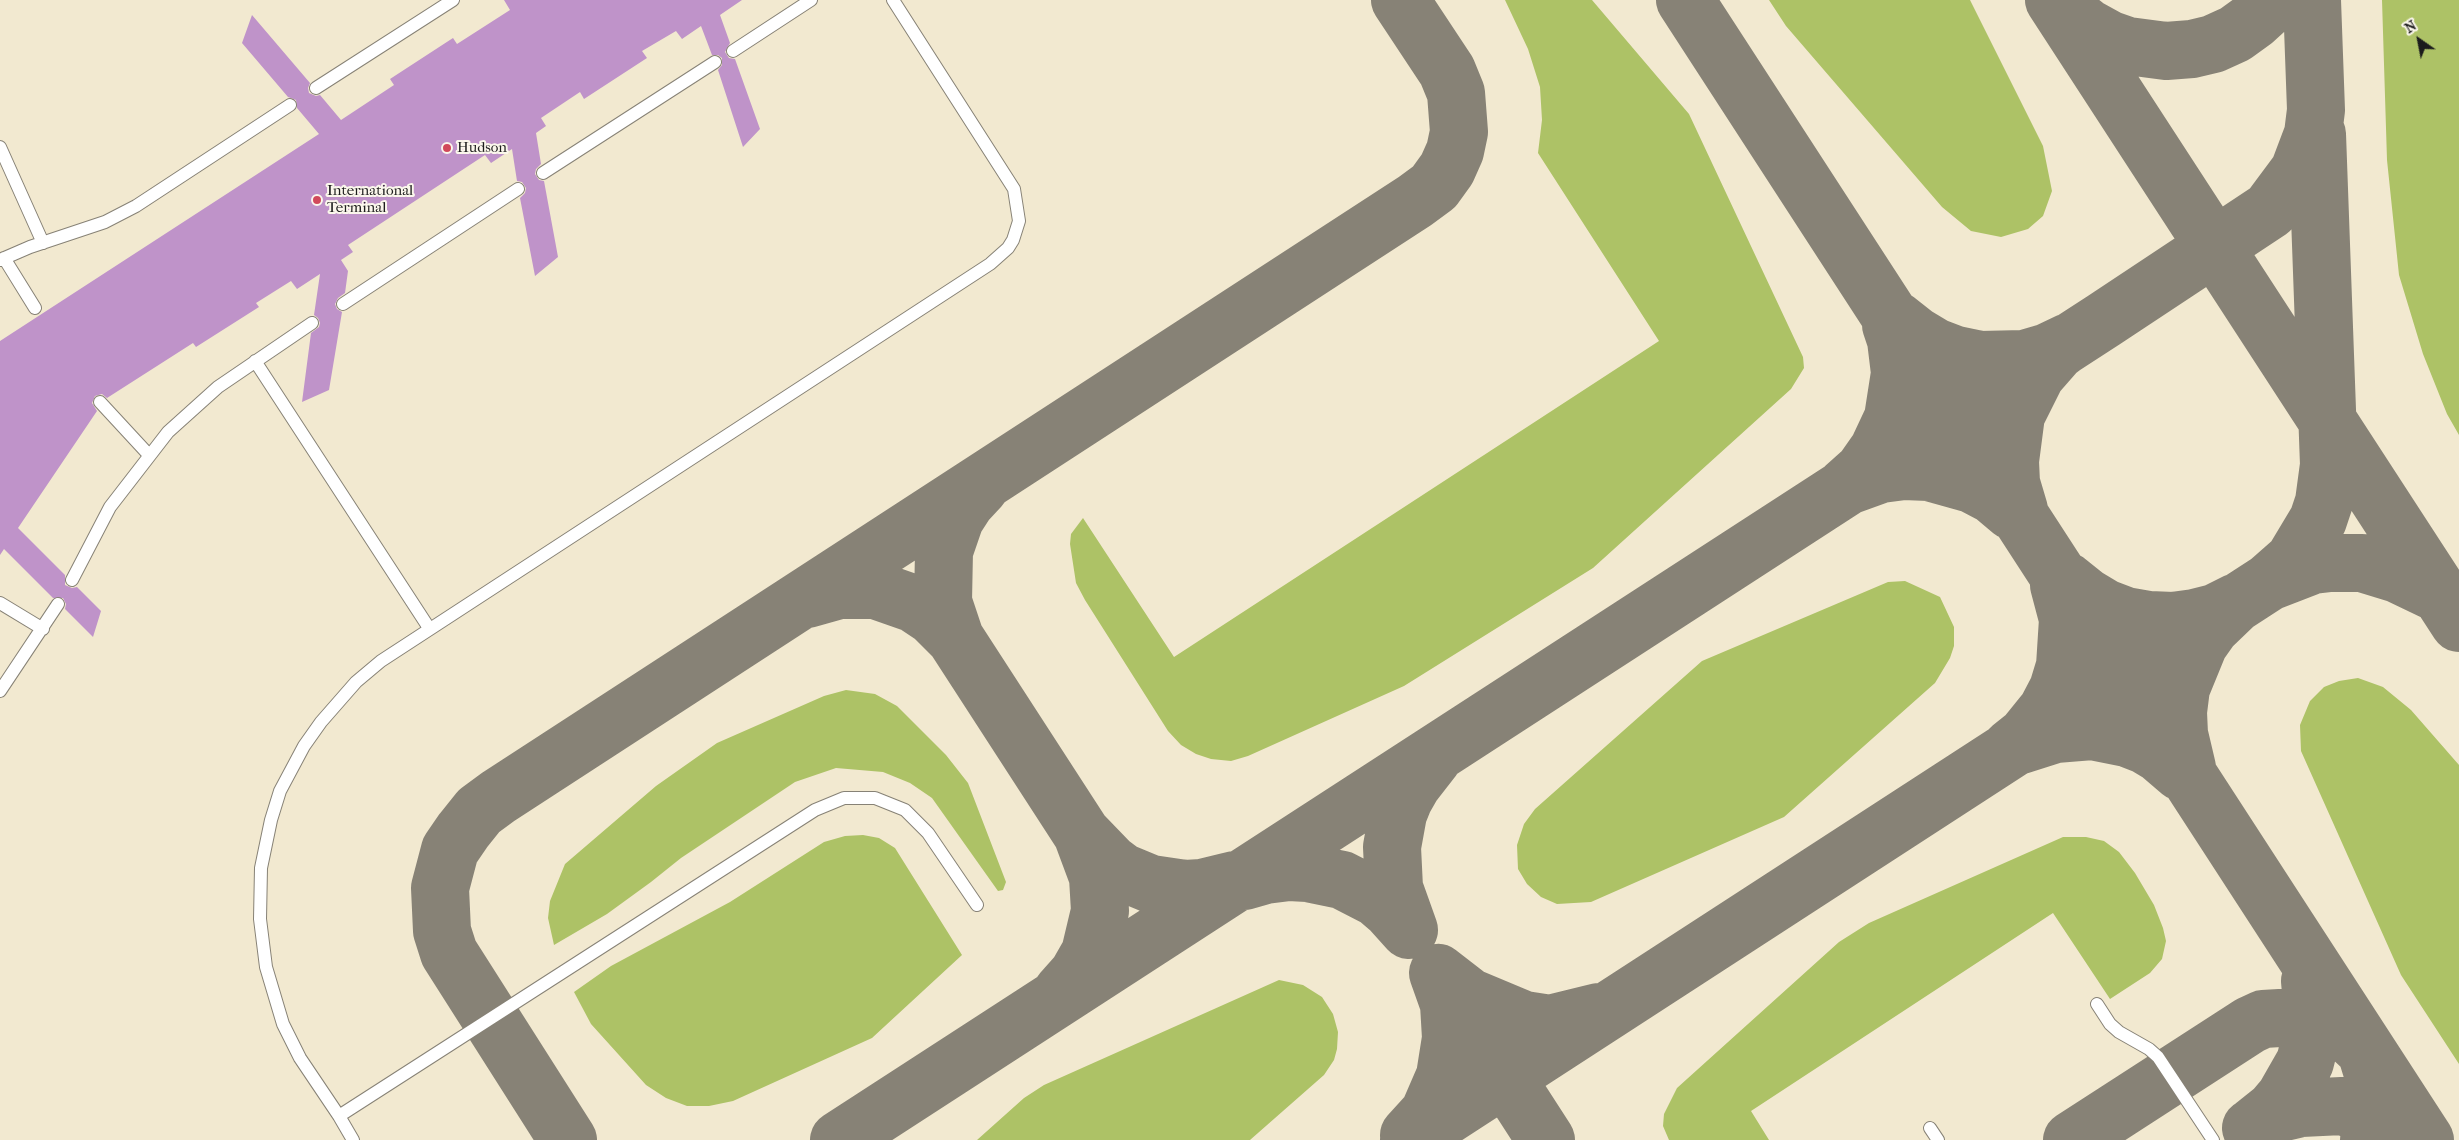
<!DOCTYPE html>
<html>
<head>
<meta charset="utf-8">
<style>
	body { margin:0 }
	#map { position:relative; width:2459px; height:1140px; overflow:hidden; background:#f2e9d0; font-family:"IM FELL French Canon",serif }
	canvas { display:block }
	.north { position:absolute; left:2394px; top:15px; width:50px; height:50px; -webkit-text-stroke:4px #fbf7ec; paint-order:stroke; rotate:327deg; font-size:14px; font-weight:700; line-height:20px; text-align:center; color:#1c1c1c }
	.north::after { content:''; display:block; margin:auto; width:18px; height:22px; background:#1c1c1c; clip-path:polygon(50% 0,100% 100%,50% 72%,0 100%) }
</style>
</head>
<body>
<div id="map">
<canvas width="2459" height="1140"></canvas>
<div class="north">N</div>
</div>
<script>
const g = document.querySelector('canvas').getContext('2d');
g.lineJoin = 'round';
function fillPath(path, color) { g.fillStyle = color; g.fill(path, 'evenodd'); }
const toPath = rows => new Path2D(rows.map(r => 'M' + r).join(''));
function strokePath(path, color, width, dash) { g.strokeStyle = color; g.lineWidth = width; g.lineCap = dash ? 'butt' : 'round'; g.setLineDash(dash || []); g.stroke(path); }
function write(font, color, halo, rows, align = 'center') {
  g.font = font + ' "IM FELL French Canon",serif'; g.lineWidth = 4; g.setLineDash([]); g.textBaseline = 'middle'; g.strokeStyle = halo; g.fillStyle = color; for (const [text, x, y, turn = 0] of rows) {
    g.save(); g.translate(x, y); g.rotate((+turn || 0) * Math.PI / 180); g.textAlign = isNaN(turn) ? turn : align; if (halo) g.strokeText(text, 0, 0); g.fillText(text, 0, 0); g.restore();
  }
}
const green = toPath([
	[1505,0,1592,0,1689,114,1803,357,1804,368,1791,389,1593,568,1404,686,1248,756,1231,761,1211,759,1196,754,1181,745,1168,731,1085,600,1076,583,1070,544,1071,534,1083,518,1174,657,1659,341,1538,153,1542,120,1540,87,1528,49],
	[1769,0,1970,0,2043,146,2052,191,2043,216,2028,229,2001,237,1971,231,1942,207,1786,26],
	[2382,0,2459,0,2459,435,2447,414,2423,354,2399,275,2387,160],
	[1905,581,1940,597,1954,627,1954,646,1950,658,1935,683,1784,817,1591,902,1557,904,1541,897,1527,884,1518,869,1517,845,1524,824,1535,809,1702,661,1888,582],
	[2358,678,2383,687,2411,710,2459,765,2459,1064,2401,975,2301,751,2300,725,2310,701,2324,687,2339,681],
	[846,690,875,694,897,706,946,755,968,783,1006,882,1003,890,998,891,932,798,910,783,883,772,836,768,795,782,681,858,651,882,607,914,554,945,548,918,550,901,565,864,656,786,717,743,824,696],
	[863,835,879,838,895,848,962,955,872,1038,733,1101,709,1106,687,1106,666,1098,646,1085,591,1024,574,992,611,966,730,902,824,842,845,836],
	[2063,837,2086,837,2104,841,2119,852,2135,873,2154,905,2163,928,2166,941,2162,959,2150,973,2110,999,2053,913,1751,1111,1769,1140,1669,1140,1663,1126,1664,1114,1677,1088,1839,942,1869,923],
	[1279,980,1303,985,1322,997,1333,1014,1338,1032,1337,1049,1334,1060,1324,1075,1250,1140,977,1140,1024,1098,1044,1085]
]);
const taxiway = toPath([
	[1685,0,2425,1140],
	[2054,0,2459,623],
	[2065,10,2088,28,2108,39,2128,46,2166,51,2192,49,2213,44,2235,34,2253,21,2276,0],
	[1896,320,1915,335,1935,347,1956,355,1980,360,2024,359,2048,352,2069,342,2057,351,2036,375,2016,415,2010,461,2011,483,2019,510],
	[1891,325,1896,340,1900,373,1893,418,1878,450,1864,470,1845,487,1881,474,1904,471,1929,472,1972,484,1993,495,2012,511],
	[2065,580,2085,596,2105,608,2126,616,2149,620,2173,621,2195,618,2215,613,2237,602,2211,627,2199,644,2181,688,2178,712,2179,734,2187,768],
	[2269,582,2313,565,2330,563,2362,563,2398,574,2446,597],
	[2059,585,2068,619,2065,666,2058,689,2047,710,2026,736,2011,748,2055,734,2092,731,2127,738,2145,745,2160,754,2181,772],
	[807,599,839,590,875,590,915,604,933,616,955,638,943,602,944,551,955,519,966,502,980,487],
	[955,638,1082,834],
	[1244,881,1265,875,1289,872,1308,873,1342,880,1377,898,1391,910,1409,930,1394,888,1392,847,1398,814,1404,799,1412,785,1433,758],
	[1062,992,1078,974,1090,953,1100,911,1098,877,1082,834,1110,863,1122,872,1151,884,1185,889,1202,888,1235,880],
	[1484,1044,1546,1140],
	[2254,1126,2274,1110,2285,1097,2305,1062,2314,1026,2310,981],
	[2251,1128,2280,1113,2301,1108,2342,1106,2384,1120,2409,1135],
	[1409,1135,1429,1113,1445,1076,1451,1038,1449,1004,1438,973,1469,997,1524,1020,1550,1024,1599,1012],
	[568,1140,449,953,442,931,440,888,450,850,463,831,479,811,498,797,1415,201,1434,187,1447,169,1455,151,1459,132,1456,93,1447,71,1400,0],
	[839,1140,2104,320,2270,210,2299,171,2313,134,2316,110,2312,0],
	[1409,1140,2269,582,2294,560,2318,520,2324,502,2329,465,2317,134],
	[2072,1140,2250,1025,2263,1019,2297,1017,2323,1021,2335,1026,2348,1034,2366,1051,2378,1090,2375,1120,2369,1140]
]);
const building = toPath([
	[504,0,742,0,720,15,730,43,725,52,729,58,735,59,760,129,743,147,718,70,722,65,722,58,718,55,712,55,701,26,682,39,676,31,642,51,647,58,584,99,580,92,541,118,546,126,536,133,541,164,536,169,535,174,539,180,544,181,558,257,535,276,520,198,525,193,526,188,522,182,517,181,512,149,491,163,485,155,348,245,353,252,341,260,348,271,345,293,338,298,335,304,337,309,342,312,329,390,302,402,311,333,319,327,320,323,318,318,314,315,320,274,297,289,291,281,256,303,259,307,196,347,193,343,107,398,102,394,95,396,92,403,97,411,18,528,65,575,65,585,72,588,77,587,101,611,93,637,65,609,66,604,63,598,53,598,4,549,0,555,0,341,319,134,297,108,296,100,288,97,242,43,252,15,310,83,308,88,309,93,316,96,320,95,341,120,394,85,390,79,453,38,457,44,510,10]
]);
const service = toPath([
	[733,51,811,0],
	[316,88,453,0],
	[0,147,43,243],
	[543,173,715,62],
	[4,258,35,308],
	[0,260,30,247,105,222,136,206,290,105],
	[343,304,518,189],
	[255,361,429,628],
	[100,402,149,455],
	[72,580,110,507,168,432,218,387,312,323],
	[0,603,43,629],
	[0,691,58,604],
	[2097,1004,2110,1024,2119,1032,2149,1049,2158,1057,2213,1140],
	[339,1116,300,1058,283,1024,266,967,260,919,261,868,271,820,280,791,304,746,321,722,356,682,381,661,990,264,1008,248,1013,240,1019,221,1014,189,893,0],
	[1930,1128,1938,1140],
	[353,1140,339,1116,815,810,844,798,875,798,905,810,928,833,977,905]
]);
const markers = [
	[447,148,5,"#d1495b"],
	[317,200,5,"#d1495b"]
];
const poiNames = [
	["Hudson",457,148],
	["International",327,191],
	["Terminal",327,208]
];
fillPath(green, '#adc266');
strokePath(taxiway, '#878276', 58);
fillPath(building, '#bf93c9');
strokePath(service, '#878276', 14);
strokePath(service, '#fff', 12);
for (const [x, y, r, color] of markers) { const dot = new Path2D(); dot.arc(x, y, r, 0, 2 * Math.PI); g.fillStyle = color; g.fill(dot); strokePath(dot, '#fbf7ec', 2); }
write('15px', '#1c1c1c', '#fbf7ec', poiNames, 'left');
</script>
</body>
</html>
